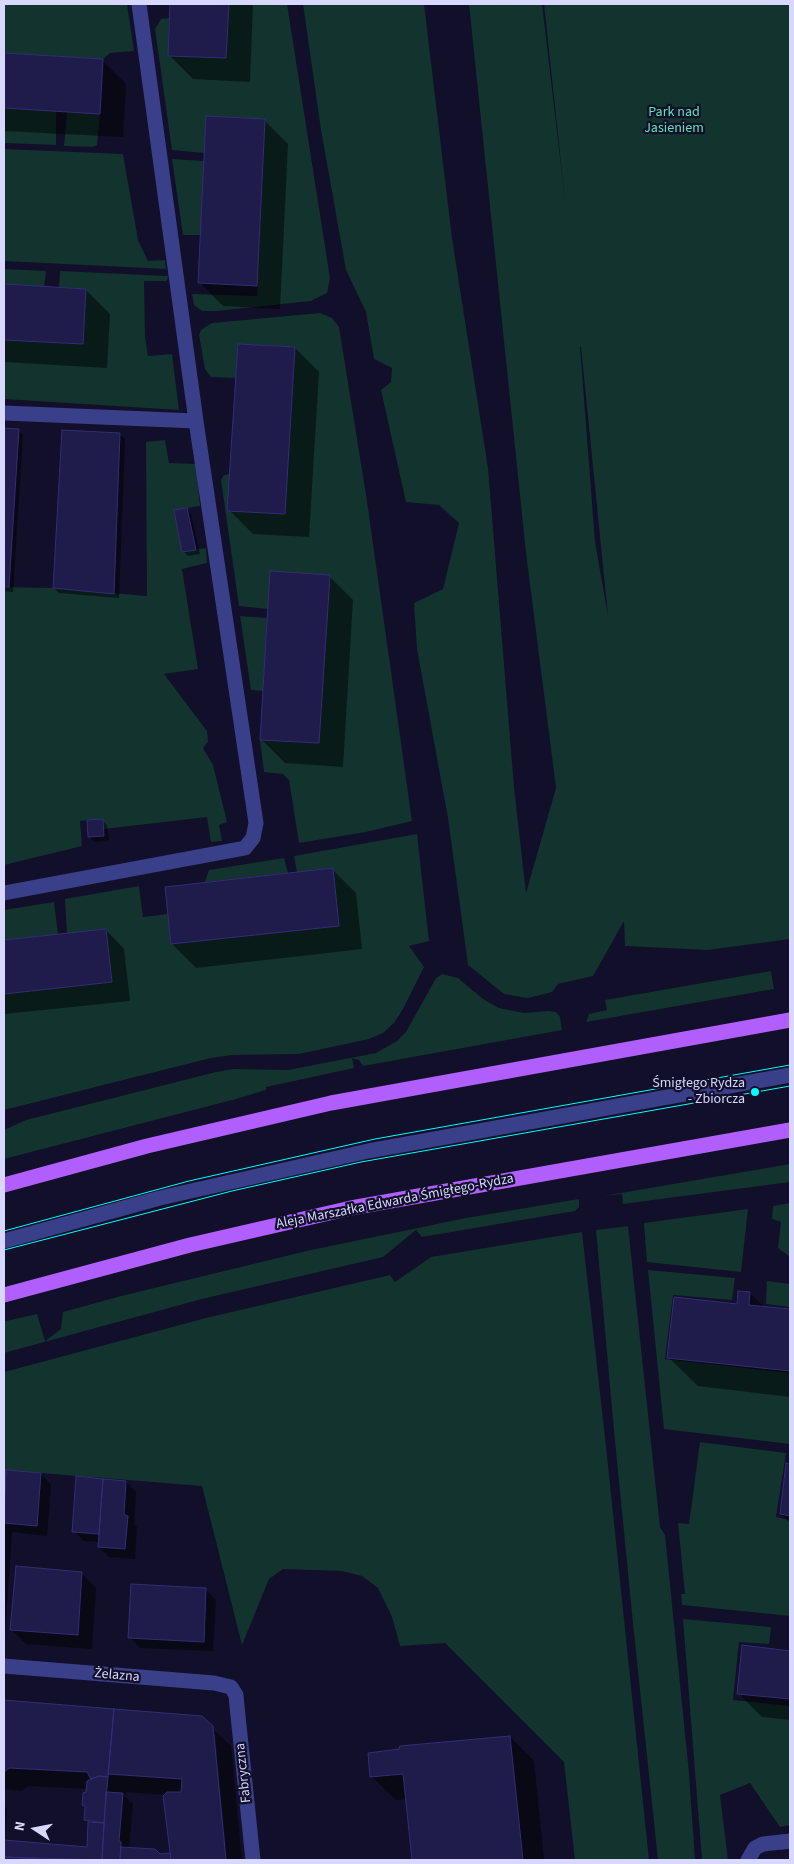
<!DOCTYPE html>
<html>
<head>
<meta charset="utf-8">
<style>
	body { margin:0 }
	#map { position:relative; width:794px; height:1864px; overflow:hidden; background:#110f29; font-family:"Source Sans 3",sans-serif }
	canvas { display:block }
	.frame { position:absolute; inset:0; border:5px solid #d7d7ff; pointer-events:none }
	.north { position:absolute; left:10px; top:1804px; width:50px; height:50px; -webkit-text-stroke:4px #110f29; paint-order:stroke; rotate:281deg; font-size:14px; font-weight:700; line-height:20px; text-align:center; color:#d7d7ff }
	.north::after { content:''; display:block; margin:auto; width:18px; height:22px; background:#d7d7ff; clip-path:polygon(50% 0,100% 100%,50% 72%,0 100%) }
</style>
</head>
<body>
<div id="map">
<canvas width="794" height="1864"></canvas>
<div class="frame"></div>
<div class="north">N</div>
</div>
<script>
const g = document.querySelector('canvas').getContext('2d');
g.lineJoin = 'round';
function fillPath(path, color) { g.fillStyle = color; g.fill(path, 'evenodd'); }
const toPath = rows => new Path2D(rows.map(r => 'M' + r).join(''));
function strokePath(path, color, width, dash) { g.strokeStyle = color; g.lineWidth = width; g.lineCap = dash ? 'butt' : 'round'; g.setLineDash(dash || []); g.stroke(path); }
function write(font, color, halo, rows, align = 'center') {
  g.font = font + ' "Source Sans 3",sans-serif'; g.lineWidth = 4.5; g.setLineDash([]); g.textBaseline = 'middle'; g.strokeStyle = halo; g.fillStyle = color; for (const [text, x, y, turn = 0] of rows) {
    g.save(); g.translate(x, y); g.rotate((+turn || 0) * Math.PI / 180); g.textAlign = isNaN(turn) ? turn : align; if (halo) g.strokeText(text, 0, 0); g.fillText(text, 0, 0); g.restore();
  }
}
const green = toPath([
	[4,4,127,4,134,51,110,53,103,59,4,53],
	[229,4,287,4,330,278,327,293,311,301,217,311,202,311,194,305,192,294,257,296,265,119,206,116,204,153,172,150,155,29,161,19,169,18,168,56,226,58],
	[303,4,424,4,452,238,488,468,514,787,526,893,556,788,526,553,469,4,542,4,565,200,544,4,790,4,790,939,708,950,625,946,624,921,593,976,558,984,552,992,528,998,504,994,468,965,448,818,417,649,414,603,443,589,459,523,439,505,406,502,381,390,391,382,392,368,374,359,366,312,346,270,321,130],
	[580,347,581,347,608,616,595,542],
	[4,108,56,111,56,145,4,143],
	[67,112,100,114,97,145,92,147,64,146],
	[4,149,123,154,138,240,148,261,165,260,166,269,4,261],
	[172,159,204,161,201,235,183,235],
	[4,269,46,271,44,287,4,284],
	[60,271,168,276,167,281,144,281,145,336,148,356,172,354,179,410,4,399,4,340,83,344,86,289,59,287],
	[320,313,332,318,339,327,367,501,412,821,366,832,299,843,289,780,283,774,264,772,260,740,319,743,330,575,268,609,239,606,221,480,224,475,230,474,228,511,285,514,295,347,238,344,236,378,211,377,205,369,199,335,201,330,212,323],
	[165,440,169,463,196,464,200,506,174,510,182,552,206,548,207,563,182,569,198,669,164,674,207,731,208,742,203,748,213,765,227,822,219,825,222,841,211,842,207,817,104,829,103,819,80,821,82,846,4,865,4,587,53,588,147,596,146,442],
	[240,616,267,618,263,691,251,690],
	[417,834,429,941,409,946,424,967,403,1009,394,1023,383,1033,369,1039,299,1054,232,1055,211,1058,4,1110,4,994,112,982,106,929,67,934,65,899,139,886,143,917,168,914,171,944,338,926,333,868,297,872,294,856],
	[284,858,288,873,205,882,209,870],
	[54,902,58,934,4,940,4,910],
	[771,971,774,989,586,1022,589,1014,607,1010,605,1000],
	[442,974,458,978,483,999,499,1008,524,1013,549,1011,556,1012,560,1017,562,1030,363,1066,359,1060,352,1058,354,1068,266,1087,266,1090,236,1099,4,1159,4,1130,26,1120,216,1072,233,1069,288,1070,376,1053,397,1041,406,1032,436,978],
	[790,1164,790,1182,623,1204,622,1194,603,1196],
	[579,1199,579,1207,575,1211,422,1237,416,1230,383,1257,202,1299,4,1353,4,1322,6,1321,37,1314,45,1341,61,1329,63,1312,121,1296,311,1250,466,1218],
	[790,1203,790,1257,778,1248,781,1222,772,1219,773,1206],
	[748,1209,741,1272,647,1262,644,1223],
	[628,1226,660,1527,665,1535,689,1773,695,1860,658,1860,634,1633,614,1431,596,1230],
	[582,1232,606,1446,649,1860,575,1860,564,1762,445,1643,400,1646,392,1617,378,1588,362,1576,342,1571,283,1569,269,1579,242,1645,202,1486,4,1470,4,1372,206,1318,390,1275,395,1282,431,1257],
	[648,1270,735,1278,732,1300,673,1295,665,1359,790,1373,790,1444,664,1429],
	[767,1281,790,1284,790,1307,766,1304],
	[700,1442,786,1453,776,1517,790,1520,790,1616,682,1605,681,1594,685,1594,678,1523,689,1524],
	[683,1619,771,1627,769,1644,739,1642,733,1700,790,1706,790,1825,780,1827,750,1783,720,1795,728,1860,702,1860]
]);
const shadow = toPath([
	[172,4,253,4,250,82,193,79,169,55],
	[4,55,102,60,126,84,123,137,4,131],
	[264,120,288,144,280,309,223,306,199,282],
	[4,286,86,290,110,314,107,368,4,362],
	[295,348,319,372,309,537,253,534,229,510],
	[4,429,18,430,23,435,13,592,4,591],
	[120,434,125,439,119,598,59,593,54,588],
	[187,509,191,514,200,554,188,556,183,551],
	[329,576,353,600,343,767,285,763,261,739],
	[102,820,107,825,109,840,94,842,90,837],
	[332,869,356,893,362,949,196,968,172,944],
	[106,930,124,949,130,1001,4,1014,4,942],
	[750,1293,765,1308,790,1311,790,1397,698,1386,668,1357,738,1305],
	[787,1464,790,1465,790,1523,781,1514],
	[4,1471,41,1474,51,1485,47,1536,12,1532,5,1636],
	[126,1482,136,1492,134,1524,137,1527,135,1559,109,1557,99,1547,99,1542,84,1541,74,1531],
	[81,1573,96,1588,92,1649,26,1644,11,1629],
	[206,1590,216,1600,213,1651,140,1648,130,1637],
	[743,1647,790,1652,790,1720,762,1717,738,1693],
	[4,1701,201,1718,231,1746,242,1860,227,1860,215,1734,212,1734,225,1860,4,1860,4,1805,7,1809,5,1841,88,1849,89,1824,85,1820,84,1794,88,1793,88,1789,28,1786,22,1791,4,1789],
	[14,1765,4,1773,4,1770],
	[126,1792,166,1795,171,1854,160,1855,129,1849,133,1804,123,1795,126,1795],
	[510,1737,534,1761,544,1860,413,1860,407,1799,396,1800,372,1777]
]);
const building = toPath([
	[170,4,229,4,226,58,168,56,170,4],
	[4,53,103,59,100,114,4,108,4,53],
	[206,116,265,119,257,286,198,283,206,116],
	[4,284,86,289,83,344,4,340,4,284],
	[238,344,295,347,285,514,227,511,238,344],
	[4,428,19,429,9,587,4,587,4,428],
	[62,430,120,433,114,594,53,588,62,430],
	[187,508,196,550,182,552,174,510,187,508],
	[270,571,330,575,319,743,260,740,270,571],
	[103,819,104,836,88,837,87,820,103,819],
	[333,868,339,926,171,944,165,887,333,868],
	[106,929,112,982,4,994,4,940,106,929],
	[738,1291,750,1292,749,1305,790,1309,790,1371,667,1358,674,1297,737,1304,738,1291],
	[786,1463,790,1464,790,1516,780,1514,786,1463],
	[4,1470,6,1470,4,1503,4,1470],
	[6,1470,41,1473,37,1526,4,1523,6,1470],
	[76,1476,103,1479,99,1534,72,1532,76,1476],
	[103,1479,126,1481,124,1515,128,1516,125,1549,98,1547,103,1479],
	[16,1566,82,1572,78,1635,10,1630,16,1566],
	[131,1584,206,1588,204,1642,128,1638,131,1584],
	[742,1645,790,1651,790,1699,737,1694,742,1645],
	[4,1700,114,1709,108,1777,99,1776,91,1779,87,1772,9,1768,4,1772,4,1700],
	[114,1709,202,1716,213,1726,226,1860,171,1860,163,1796,167,1792,181,1792,182,1779,108,1774,114,1709],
	[510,1736,523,1860,412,1860,403,1774,370,1777,368,1753,399,1749,400,1746,510,1736],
	[99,1776,108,1777,104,1823,84,1820,85,1806,82,1805,83,1793,86,1792,87,1781,99,1776],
	[106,1792,123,1793,119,1841,121,1842,120,1860,102,1860,106,1792],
	[88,1822,104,1823,102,1860,4,1857,4,1840,87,1847,88,1822],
	[121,1847,155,1849,160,1854,170,1853,171,1860,120,1860,121,1847],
	[4,1857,61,1860,4,1860,4,1857]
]);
const lane = toPath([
	[4,413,196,421,139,4],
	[4,893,245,848,253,838,256,823,196,421],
	[4,1241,160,1198,368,1151,790,1075],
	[748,1860,755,1848,763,1844,782,1842]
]);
const street = toPath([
	[4,1666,214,1683,231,1687,236,1695,237,1706,253,1860],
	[782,1842,790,1841]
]);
const primary = toPath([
	[4,1185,147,1146,331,1103,790,1020],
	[4,1295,190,1245,351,1208,790,1130]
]);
const tram = toPath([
	[4,1231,189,1181,375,1139,790,1065],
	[4,1250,232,1191,361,1162,790,1086]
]);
const markers = [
	[755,1092,5,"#03fffc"]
];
const parkNames = [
	["Park nad",674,113],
	["Jasieniem",674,129]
];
const poiNames = [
	["Śmigłego Rydza",745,1084],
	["- Zbiorcza",745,1100]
];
const streetNames = [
	["Aleja Marszałka Edwarda Śmigłego-Rydza",395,1202,-11],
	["Żelazna",117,1676,5],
	["Fabryczna",244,1773,-96]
];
fillPath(green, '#12332e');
fillPath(shadow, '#0007');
fillPath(building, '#1f1b4a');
strokePath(building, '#332d77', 1);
strokePath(lane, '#393f89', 15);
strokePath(street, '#393f89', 15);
strokePath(primary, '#b15eff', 15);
strokePath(tram, '#03fffc', 1);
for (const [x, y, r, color] of markers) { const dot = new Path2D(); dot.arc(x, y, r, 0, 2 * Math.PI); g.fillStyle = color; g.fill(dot); strokePath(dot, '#110f29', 2); }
write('14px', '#5fe3b3', '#110f29', parkNames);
write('14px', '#d7d7ff', '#110f29', poiNames, 'right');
write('14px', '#d7d7ff', '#110f29', streetNames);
</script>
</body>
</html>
